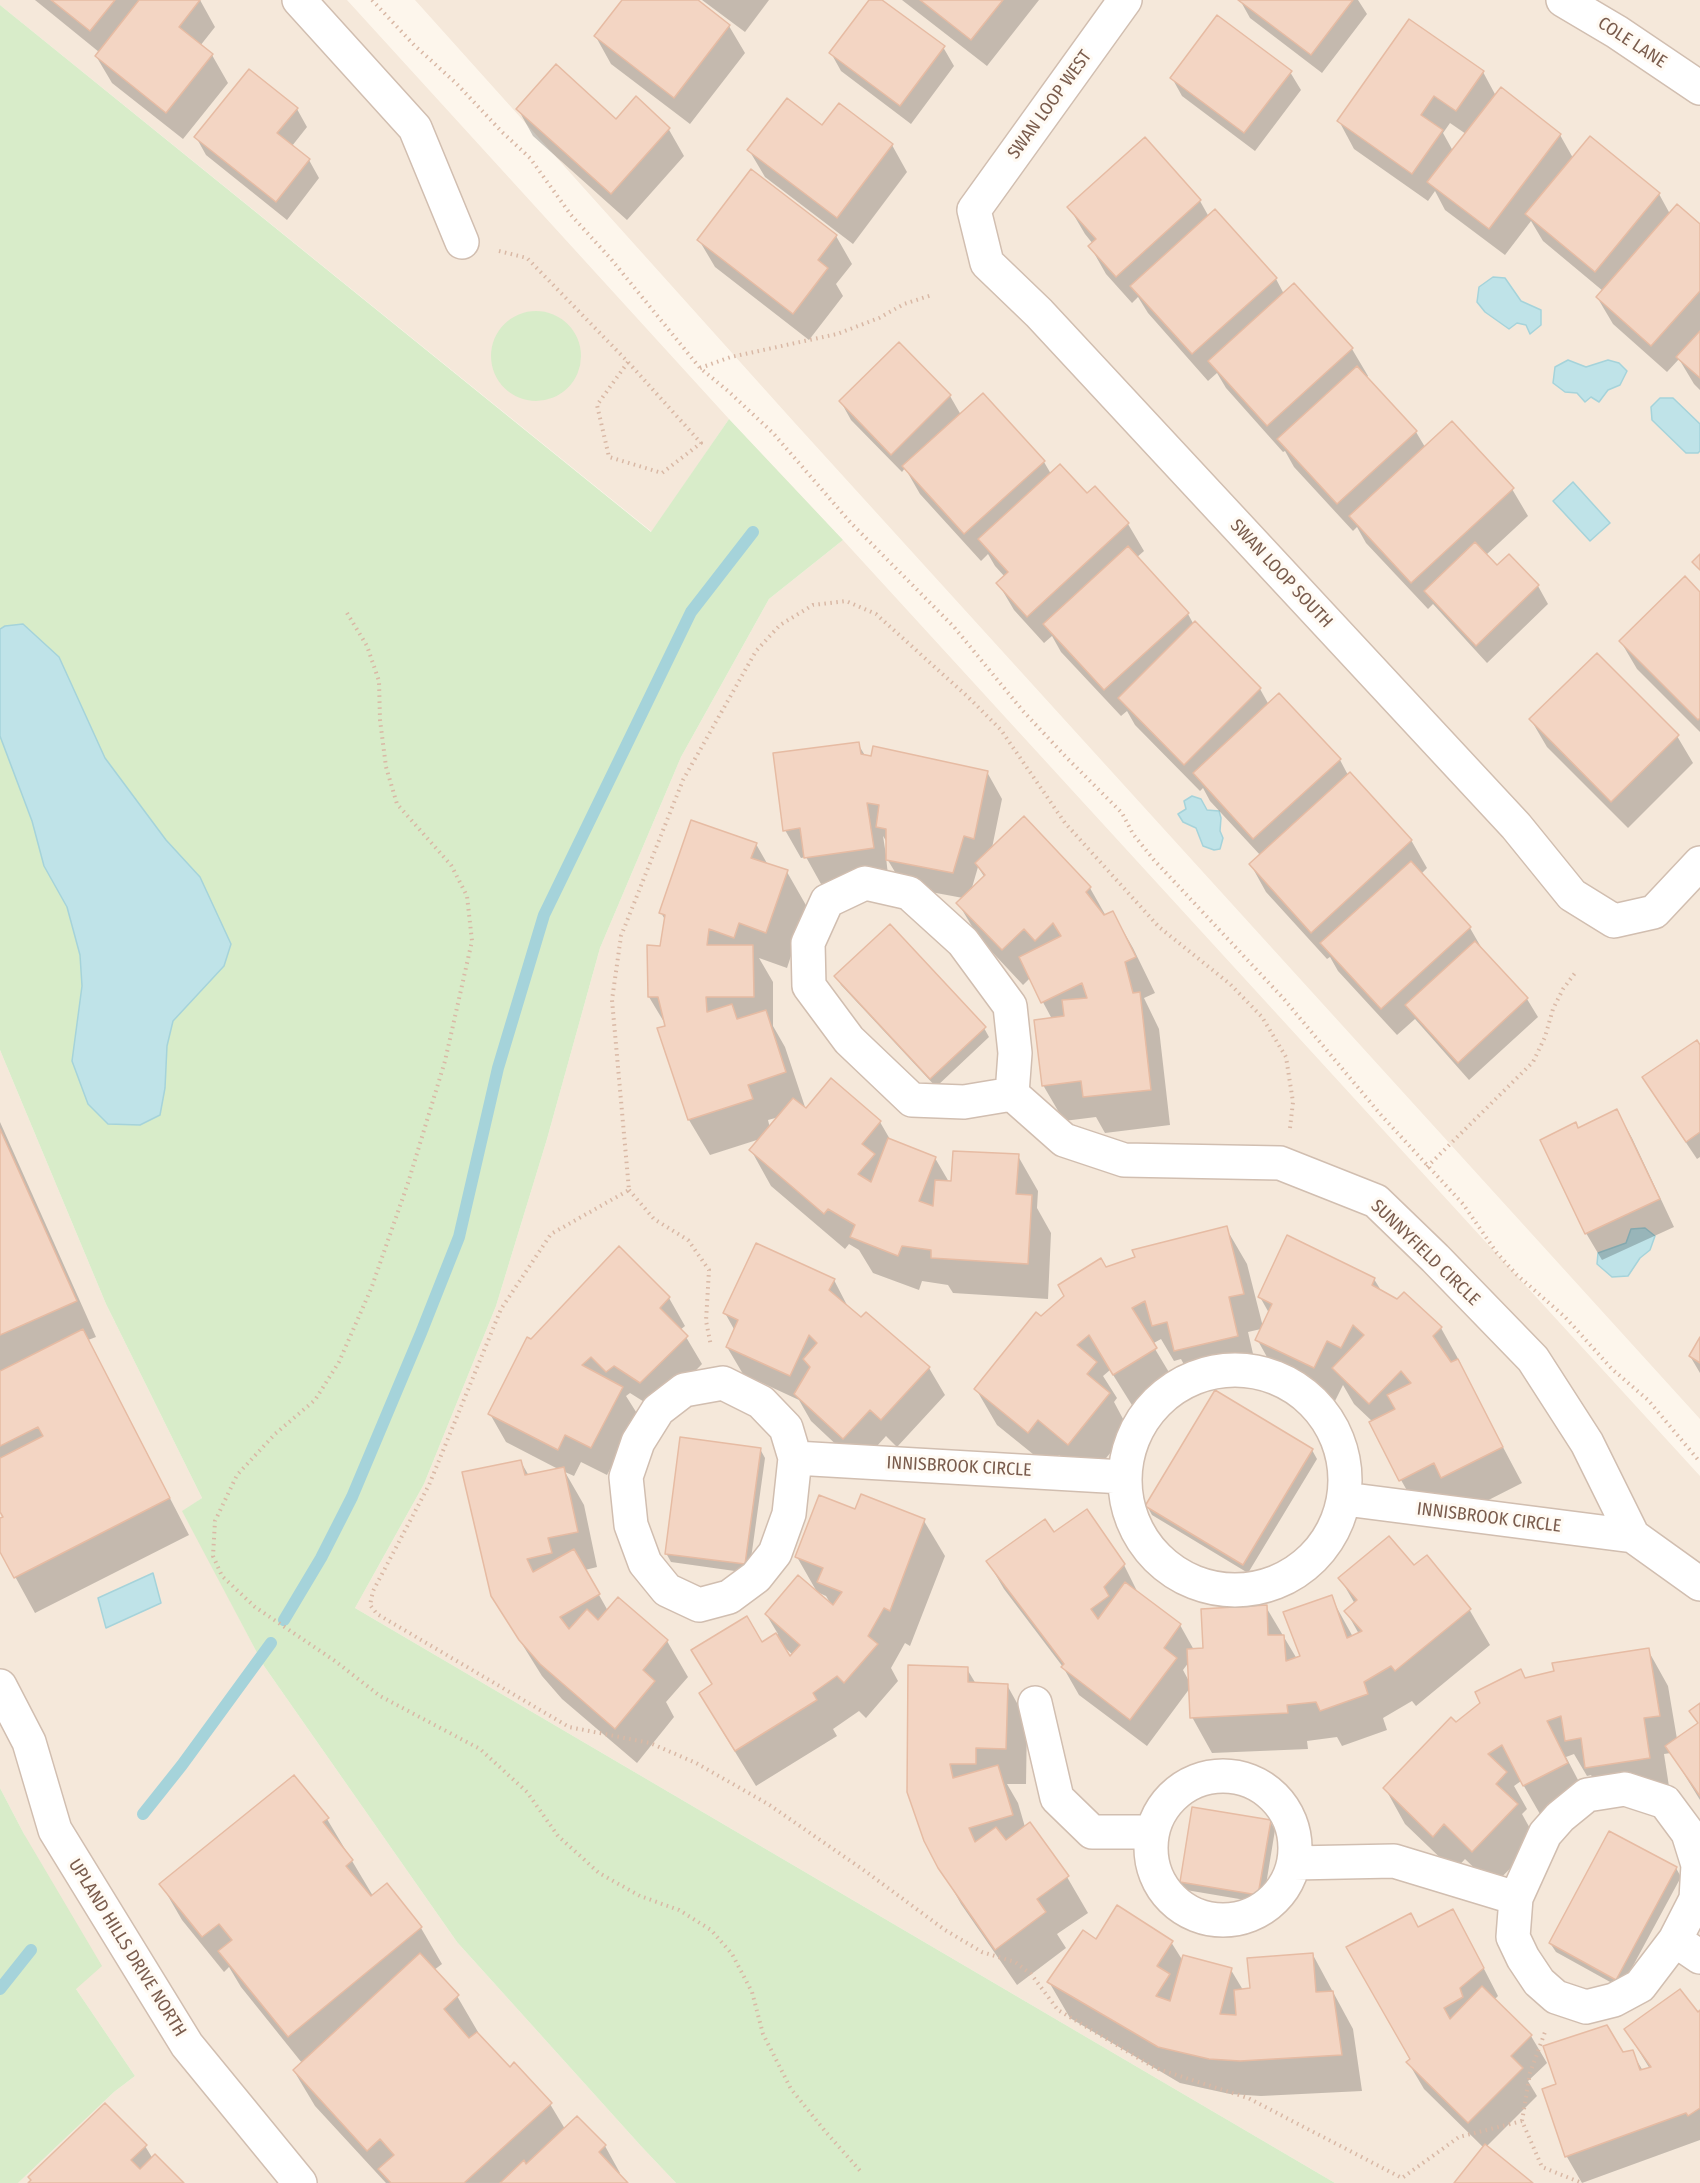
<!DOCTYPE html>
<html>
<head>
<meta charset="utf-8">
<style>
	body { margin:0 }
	canvas { display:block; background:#fdf6ec }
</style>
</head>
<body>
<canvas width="1700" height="2183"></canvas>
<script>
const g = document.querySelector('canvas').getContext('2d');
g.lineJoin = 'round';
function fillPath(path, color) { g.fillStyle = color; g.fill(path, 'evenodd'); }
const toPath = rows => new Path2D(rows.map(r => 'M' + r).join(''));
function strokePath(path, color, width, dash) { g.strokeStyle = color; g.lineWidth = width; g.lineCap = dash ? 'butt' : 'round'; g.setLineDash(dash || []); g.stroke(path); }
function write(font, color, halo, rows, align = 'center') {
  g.font = font + ' "Fira Sans Condensed",sans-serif'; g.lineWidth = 6; g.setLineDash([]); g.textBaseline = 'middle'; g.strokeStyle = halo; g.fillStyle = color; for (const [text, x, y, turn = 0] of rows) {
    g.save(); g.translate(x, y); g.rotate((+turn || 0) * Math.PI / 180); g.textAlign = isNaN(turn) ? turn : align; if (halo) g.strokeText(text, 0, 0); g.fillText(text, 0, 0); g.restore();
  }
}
const residential = toPath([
	[0,0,347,0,729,419,652,532,0,5],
	[415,0,1700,0,1700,1419,794,422],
	[843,540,1700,1476,1700,2183,1335,2183,355,1608,424,1484,496,1306,547,1139,600,948,681,757,769,599],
	[0,1050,106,1304,202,1498,183,1511,264,1666,457,1942,641,2146,676,2183,18,2183,114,2092,135,2076,76,1989,24,1834,0,1788]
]);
const green = toPath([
	[0,5,651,532,729,419,843,540,769,599,681,757,600,948,547,1139,496,1306,424,1484,355,1608,1335,2183,676,2183,641,2146,457,1942,264,1666,182,1511,202,1498,106,1304,0,1050],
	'491 356a45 45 0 1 1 90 0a45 45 0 1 1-90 0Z',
	[0,1788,24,1834,102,1966,76,1989,135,2076,114,2092,18,2183,0,2183]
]);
const water = toPath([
	[1493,277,1505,278,1521,301,1541,310,1541,325,1530,334,1526,325,1517,323,1509,329,1485,312,1477,302,1479,287,1493,277],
	[1568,360,1586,367,1608,360,1619,363,1627,371,1620,385,1608,390,1599,402,1591,397,1585,402,1577,393,1565,392,1553,383,1555,367,1568,360],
	[1660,398,1673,398,1700,424,1700,451,1698,453,1686,453,1652,420,1651,407,1660,398],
	[1573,482,1610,523,1590,541,1553,501,1573,482],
	[23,624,59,657,105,758,166,840,200,877,231,944,224,966,173,1021,167,1046,165,1088,160,1115,140,1125,108,1124,88,1104,72,1061,82,986,80,955,67,907,44,866,32,821,0,736,0,629,5,626,23,624],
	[1192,796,1201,799,1207,810,1219,811,1221,818,1220,831,1223,838,1220,849,1214,850,1203,846,1196,828,1183,822,1178,814,1186,809,1184,801,1192,796],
	[1645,1228,1655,1236,1650,1250,1640,1258,1628,1276,1612,1277,1597,1264,1598,1253,1626,1243,1631,1229,1645,1228],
	[153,1573,161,1603,106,1628,98,1598,153,1573]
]);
const shadow = toPath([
	[35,0,200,0,215,27,200,46,212,55,228,83,183,139,112,83,96,56,99,52],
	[624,0,696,0,729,26,745,53,690,124,611,64,596,37],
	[702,0,769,0,745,32],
	[871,0,880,0,943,47,954,66,911,124,841,71,831,53],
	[902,0,1039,0,987,66],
	[1240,0,1358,0,1367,14,1322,73,1250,18],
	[1290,72,1301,90,1255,151,1182,96,1172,78],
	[1483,72,1496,96,1501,89,1560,135,1573,158,1659,194,1670,214,1700,226,1700,390,1694,384,1679,359,1667,372,1613,324,1597,297,1603,291,1543,241,1531,221,1505,255,1445,210,1435,191,1428,201,1354,149,1339,121],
	[1450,123,1466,134,1453,151,1443,133],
	[297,109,307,127,292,146,309,160,319,178,287,220,206,155,196,137],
	[518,109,668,128,684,156,627,220,533,136],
	[823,127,892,145,907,172,853,244,765,177,749,150],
	[751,171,836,236,852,264,836,284,843,296,809,340,715,267,699,240],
	[1200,201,1209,217,1276,279,1284,294,1352,349,1368,376,1366,378,1416,432,1425,447,1512,489,1528,516,1486,555,1497,567,1509,556,1538,586,1548,604,1487,663,1433,604,1428,609,1366,543,1357,527,1353,531,1294,467,1285,451,1283,452,1226,388,1217,373,1208,381,1148,313,1138,297,1132,303,1106,274,1090,246,1093,244,1085,234,1069,207],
	[899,344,950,396,961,415,1044,462,1051,474,1087,495,1128,524,1144,551,1136,558,1188,614,1194,625,1195,624,1260,689,1269,705,1340,760,1348,775,1411,840,1427,868,1421,874,1470,928,1485,954,1527,999,1538,1017,1469,1080,1415,1019,1397,1035,1338,971,1330,957,1327,959,1266,892,1251,865,1261,856,1210,801,1203,788,1200,791,1135,725,1127,711,1121,716,1061,652,1052,636,1044,643,1014,610,998,583,1005,577,995,566,988,554,981,561,920,494,905,468,902,472,851,420,841,402],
	[1700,594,1700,732,1637,669,1621,642],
	[1531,720,1677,736,1693,763,1628,828,1547,747],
	[858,744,866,757,987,772,1002,799,992,848,1024,818,1090,888,1106,916,1113,913,1133,948,1155,993,1144,998,1159,1029,1170,1125,1105,1133,1096,1117,1064,1121,1043,1085,1052,1019,1030,978,1023,985,979,938,958,903,963,898,904,887,886,857,888,875,821,884,806,857,801,858,785,830],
	[883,836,888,844,888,855,886,855],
	[978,867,985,878,971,891],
	[756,844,768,865,787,872,807,907,787,968,759,958,773,982,773,1026,785,1047,806,1110,831,1080,880,1122,891,1141,935,1158,949,1182,1018,1156,1038,1191,1037,1208,1051,1233,1048,1299,953,1293,948,1285,922,1281,919,1290,873,1273,859,1250,849,1244,845,1249,771,1186,751,1150,760,1139,710,1155,689,1120,659,1029,667,1027,649,997,666,921,661,913],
	[779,1117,770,1128,768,1120],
	[836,976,984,1028,989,1037,936,1087,841,985],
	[1700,1048,1700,1157,1697,1159,1654,1095],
	[1617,1111,1632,1138,1674,1227,1602,1260,1586,1233,1578,1129],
	[0,1122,96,1337,88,1340,189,1535,35,1613,0,1549,0,1520,5,1518,0,1509],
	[1226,1228,1247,1264,1263,1327,1269,1313,1260,1297,1374,1279,1382,1292,1398,1301,1404,1294,1441,1328,1461,1364,1460,1366,1522,1483,1463,1513,1421,1515,1401,1480,1373,1422,1354,1404,1343,1385,1334,1403,1277,1375,1257,1339,1261,1329,1248,1332,1257,1371,1196,1387,1181,1359,1174,1361,1161,1339,1152,1344,1176,1384,1135,1410,1110,1370,1103,1376,1117,1398,1114,1402,1129,1430,1089,1479,1059,1455,1049,1467,997,1425,976,1389,1041,1318,1106,1268],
	[619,1248,669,1298,685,1326,680,1330,686,1337,702,1364,657,1410,630,1393,626,1396,638,1415,607,1475,581,1462,574,1476,565,1472,584,1505,597,1567,585,1570,608,1611,618,1600,667,1641,688,1677,666,1702,674,1717,637,1763,562,1699,542,1676,492,1596,521,1462,529,1476,560,1470,506,1442,490,1414,531,1341],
	[834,1280,849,1309,929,1368,945,1395,897,1447,886,1436,859,1466,811,1421,799,1400,743,1374,727,1347,735,1331,725,1313],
	[1700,1340,1700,1373,1690,1356],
	[760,1449,765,1458,749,1573,671,1562,666,1553],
	[1312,1450,1317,1459,1248,1573,1152,1515,1147,1506],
	[862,1496,924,1521,945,1556,910,1646,905,1643,891,1668,898,1681,866,1718,859,1711,833,1729,837,1736,756,1786,721,1729,713,1686,693,1651,762,1644,778,1634,766,1614,832,1606,826,1596,817,1592,797,1557,856,1511],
	[783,1646,793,1655,789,1658],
	[1054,1534,1124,1565,1138,1593,1180,1625,1194,1650,1204,1649,1266,1607,1297,1659,1302,1657,1331,1597,1353,1637,1359,1634,1346,1611,1355,1604,1340,1578,1414,1567,1469,1609,1490,1645,1416,1706,1412,1701,1383,1718,1387,1730,1342,1746,1337,1737,1307,1741,1308,1749,1212,1753,1192,1717,1190,1688,1147,1746,1079,1695,1063,1667,1004,1589,988,1562],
	[1189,1662,1190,1683,1183,1670],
	[1648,1650,1668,1686,1677,1739,1699,1725,1691,1711,1700,1704,1700,1800,1671,1753,1664,1754,1670,1793,1607,1803,1591,1775,1587,1776,1574,1754,1566,1757,1588,1799,1544,1821,1521,1781,1514,1786,1527,1809,1522,1814,1537,1841,1493,1886,1465,1859,1454,1871,1405,1824,1385,1788,1456,1724,1525,1679],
	[967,1669,976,1684,1007,1685,1027,1721,1026,1784,1007,1784,1018,1803,1025,1827,1067,1877,1088,1913,1057,1934,1066,1948,1017,1985,961,1904,925,1840],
	[327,1819,373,1896,386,1885,421,1928,442,1964,434,1970,457,1996,478,2032,476,2033,510,2069,550,2104,565,2129,605,2146,620,2173,618,2175,626,2183,386,2183,315,2106,294,2071,302,2063,241,1987,229,1967,224,1972,182,1920,161,1884],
	[1270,1821,1275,1830,1263,1903,1186,1890,1181,1882],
	[1676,1868,1681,1877,1621,1988,1556,1952,1550,1943],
	[1418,1929,1468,1938,1498,1996,1494,2000,1531,2036,1547,2063,1528,2081,1537,2096,1486,2147,1531,2183,1456,2183,1484,2148,1424,2089,1408,2062,1411,2059],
	[1096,1941,1171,1942,1183,1961,1231,1970,1243,1990,1252,1989,1313,1955,1353,2029,1362,2091,1261,2096,1230,2094,1180,2083,1070,2018,1049,1982],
	[1700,2012,1700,2140,1582,2183,1567,2157,1544,2090,1558,2085,1622,2054,1632,2052,1643,2071,1650,2069,1626,2030],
	[145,2146,153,2159,181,2183,30,2183]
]);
const stream = toPath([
	[284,1620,321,1558,352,1497,421,1333,459,1237,498,1068,544,915,691,612,753,532],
	[143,1814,182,1765,271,1643],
	[0,1989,31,1950]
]);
const building = toPath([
	[51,0,115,0,90,31,51,0],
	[139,0,200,0,179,27,213,54,166,113,95,56,139,0],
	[622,0,698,0,730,25,674,98,594,36,622,0],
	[869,0,882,0,945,46,900,106,829,53,869,0],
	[920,0,1003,0,971,40,920,0],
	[1238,0,1353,0,1311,55,1238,0],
	[1217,15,1292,71,1244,133,1170,78,1217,15],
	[1409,19,1484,71,1456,111,1434,96,1421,115,1443,130,1412,174,1337,121,1409,19],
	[556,64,616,119,636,96,670,128,611,194,516,109,556,64],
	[249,69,298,108,277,133,310,159,276,202,194,137,249,69],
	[1501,87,1561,134,1489,229,1427,182,1501,87],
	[787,98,822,125,839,103,893,144,837,218,747,150,787,98],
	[1590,136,1660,193,1595,272,1525,214,1590,136],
	[1145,137,1201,200,1116,277,1088,246,1096,239,1067,207,1145,137],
	[751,169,837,235,818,260,828,268,793,314,697,240,751,169],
	[1677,204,1700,224,1700,291,1651,346,1596,297,1677,204],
	[1215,209,1277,278,1192,354,1130,286,1215,209],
	[1294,283,1353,348,1267,426,1208,361,1294,283],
	[1700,331,1700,378,1676,357,1700,331],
	[899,342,951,395,891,455,839,401,899,342],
	[1357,366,1417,431,1337,504,1277,439,1357,366],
	[983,393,1045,461,964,534,902,466,983,393],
	[1452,421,1514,488,1411,583,1349,516,1452,421],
	[1060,464,1087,493,1095,486,1129,523,1027,617,996,583,1008,572,978,539,1060,464],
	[1475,542,1497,565,1509,554,1539,585,1476,646,1424,591,1475,542],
	[1128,546,1189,613,1104,690,1043,624,1128,546],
	[1700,554,1700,570,1692,562,1700,554],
	[1685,576,1700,592,1700,718,1698,720,1619,641,1685,576],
	[1195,621,1261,688,1184,765,1118,698,1195,621],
	[1597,653,1679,735,1611,802,1529,719,1597,653],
	[1279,693,1341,759,1253,839,1193,773,1279,693],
	[859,742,861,754,871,756,873,746,988,771,974,839,964,836,953,873,886,860,886,829,876,827,879,805,867,803,874,848,804,858,800,828,783,831,773,753,859,742],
	[1350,772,1412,840,1311,933,1249,864,1350,772],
	[1024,816,1091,887,1086,892,1104,915,1113,911,1136,957,1125,962,1133,993,1140,992,1151,1090,1083,1097,1081,1081,1042,1086,1034,1020,1064,1016,1062,1000,1087,998,1082,983,1041,1003,1019,957,1061,936,1053,923,1035,941,1024,929,1002,950,956,903,985,875,975,863,1024,816],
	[691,820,757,843,751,858,788,870,766,933,739,923,734,938,709,929,707,945,753,945,754,997,706,997,707,1012,732,1004,737,1019,766,1010,786,1072,748,1085,753,1099,688,1120,657,1028,665,1026,658,997,648,997,647,945,660,946,665,915,659,913,691,820],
	[1411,861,1471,927,1381,1009,1320,943,1411,861],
	[890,924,986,1027,930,1079,834,976,890,924],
	[1475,941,1528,998,1458,1063,1405,1005,1475,941],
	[1697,1040,1700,1045,1700,1132,1686,1142,1642,1077,1697,1040],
	[831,1078,881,1121,862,1144,875,1154,858,1174,871,1182,888,1138,936,1157,919,1201,933,1206,935,1180,951,1181,953,1151,1019,1154,1016,1194,1032,1195,1028,1264,931,1258,931,1250,902,1246,898,1256,850,1237,855,1225,828,1209,824,1214,749,1150,793,1098,806,1108,831,1078],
	[1617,1109,1660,1199,1585,1234,1540,1140,1576,1122,1578,1128,1617,1109],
	[0,1129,77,1301,0,1335,0,1129],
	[1227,1226,1244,1294,1229,1297,1238,1336,1174,1351,1167,1322,1152,1326,1145,1301,1132,1308,1157,1348,1113,1375,1089,1335,1077,1345,1097,1362,1087,1374,1110,1393,1068,1445,1038,1420,1028,1433,974,1389,1036,1312,1041,1316,1064,1296,1058,1285,1101,1258,1106,1267,1135,1257,1132,1250,1227,1226],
	[1287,1235,1375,1278,1372,1285,1397,1299,1404,1292,1442,1327,1433,1336,1451,1362,1458,1359,1503,1447,1441,1478,1434,1463,1399,1481,1369,1422,1395,1409,1387,1395,1411,1383,1401,1371,1369,1404,1332,1368,1364,1335,1353,1325,1341,1348,1327,1341,1314,1368,1255,1340,1272,1304,1258,1297,1287,1235],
	[756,1243,835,1279,829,1290,861,1317,866,1312,930,1367,881,1420,870,1410,843,1439,794,1394,810,1367,803,1359,817,1343,809,1335,790,1376,726,1347,738,1320,723,1313,756,1243],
	[619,1246,670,1297,660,1308,688,1336,640,1383,614,1366,606,1372,591,1357,582,1365,623,1387,591,1448,565,1435,558,1450,488,1414,527,1337,531,1339,619,1246],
	[83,1329,170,1498,14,1578,0,1552,0,1518,3,1517,0,1512,0,1458,43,1436,38,1427,0,1446,0,1371,83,1329],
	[1700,1337,1700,1363,1689,1356,1700,1337],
	[1215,1390,1313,1449,1243,1565,1145,1506,1215,1390],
	[680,1437,761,1448,745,1564,665,1554,680,1437],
	[521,1460,525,1475,564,1467,578,1532,548,1538,552,1553,527,1559,533,1572,574,1549,600,1594,560,1617,569,1629,587,1609,598,1620,618,1597,668,1640,643,1670,655,1681,615,1729,540,1664,519,1640,491,1596,462,1472,521,1460],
	[861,1494,925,1519,890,1611,884,1608,868,1636,878,1644,844,1683,837,1676,813,1693,817,1700,735,1751,699,1693,712,1684,691,1650,747,1616,762,1642,776,1633,790,1656,800,1645,765,1614,798,1575,833,1605,842,1592,817,1582,823,1568,795,1557,819,1495,855,1509,861,1494],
	[1087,1509,1125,1564,1104,1587,1109,1596,1091,1609,1098,1619,1125,1582,1181,1624,1164,1648,1177,1658,1130,1720,1061,1667,1064,1664,986,1561,1045,1519,1054,1532,1087,1509],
	[1389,1536,1414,1565,1427,1555,1471,1609,1395,1671,1391,1666,1364,1682,1368,1694,1320,1711,1316,1702,1287,1705,1288,1713,1190,1718,1187,1649,1203,1648,1201,1609,1267,1605,1268,1635,1284,1635,1286,1661,1300,1656,1283,1612,1332,1595,1347,1638,1362,1631,1344,1611,1357,1600,1338,1578,1389,1536],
	[1649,1648,1660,1716,1644,1718,1650,1758,1585,1768,1581,1738,1565,1741,1561,1716,1547,1721,1568,1763,1523,1786,1502,1745,1488,1754,1507,1772,1496,1784,1518,1804,1472,1852,1444,1824,1433,1837,1383,1788,1451,1717,1456,1722,1480,1703,1475,1692,1521,1669,1525,1678,1554,1671,1552,1663,1649,1648],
	[908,1665,968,1667,968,1682,1008,1684,1006,1749,976,1748,976,1764,950,1764,953,1778,998,1765,1013,1815,969,1828,975,1842,996,1827,1006,1840,1030,1822,1069,1876,1037,1899,1046,1912,995,1950,938,1868,924,1841,907,1792,908,1665],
	[1700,1703,1700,1796,1665,1746,1698,1723,1689,1711,1700,1703],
	[294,1775,329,1818,323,1822,353,1860,346,1866,371,1896,387,1883,422,1927,288,2037,218,1951,232,1940,219,1924,202,1937,159,1884,294,1775],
	[1192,1807,1271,1820,1258,1895,1180,1882,1192,1807],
	[1609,1831,1677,1867,1616,1980,1549,1943,1609,1831],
	[1117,1905,1173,1941,1157,1966,1170,1974,1156,1996,1170,2001,1183,1955,1232,1968,1220,2014,1236,2015,1234,1990,1250,1988,1247,1958,1313,1953,1316,1992,1333,1991,1342,2055,1240,2061,1209,2059,1158,2047,1047,1982,1083,1930,1096,1939,1117,1905],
	[1453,1909,1484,1968,1460,1988,1463,1997,1444,2008,1450,2019,1482,1986,1532,2035,1511,2056,1523,2068,1468,2123,1406,2062,1410,2059,1346,1947,1411,1913,1418,1927,1453,1909],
	[420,1953,459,1995,444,2009,469,2038,477,2032,510,2067,514,2062,552,2103,464,2183,391,2183,378,2169,394,2155,380,2139,367,2151,293,2070,420,1953],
	[1680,1989,1698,2012,1700,2010,1700,2108,1688,2116,1686,2113,1565,2157,1542,2089,1556,2084,1543,2046,1607,2025,1623,2052,1633,2050,1640,2070,1651,2067,1624,2029,1680,1989],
	[105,2103,147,2145,131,2160,140,2169,155,2154,184,2183,28,2183,31,2180,28,2177,105,2103],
	[577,2116,606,2145,599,2152,628,2183,500,2183,524,2160,526,2164,577,2116],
	[1485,2144,1533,2183,1454,2183,1485,2144]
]);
const path = toPath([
	[372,0,414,45,457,84,502,132,530,158,571,215,611,259,700,368,728,391,773,433,850,522,954,627,1023,711,1066,757,1122,813,1133,834,1154,860,1283,998,1381,1115,1463,1204,1497,1253,1517,1275,1565,1317,1612,1369,1648,1400,1700,1462],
	[499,251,527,258,628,362,597,405,609,457,662,473,701,443,628,362],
	[700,368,731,357,837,334,879,318,904,304,932,295],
	[347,613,367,646,379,681,380,720,386,767,397,804,451,865,467,896,472,941,445,1061,408,1183,371,1289,339,1362,315,1400,275,1434,237,1475,215,1521,213,1556,222,1576,255,1607,335,1661,380,1696,480,1749,527,1792,558,1836,599,1873,640,1896,679,1910,711,1930,732,1954,752,1992,763,2034,791,2089,825,2131,862,2173],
	[1290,1128,1293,1102,1286,1057,1262,1017,1230,984,1159,927,1065,823,1001,730,968,697,876,614,846,601,813,605,780,625,756,651,683,780,621,936,612,1000,629,1190,551,1234,501,1309,429,1485,373,1591,370,1605,377,1614,569,1727,650,1743,696,1763,768,1804,865,1871,945,1930,982,1952,1015,1962,1031,1974,1058,2010,1155,2068,1248,2098,1402,2178,1459,2137,1522,2121,1542,2167,1582,2183],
	[1427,1167,1533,1062,1545,1037,1553,1009,1563,989,1575,973],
	[629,1190,654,1219,688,1240,709,1270,706,1321,711,1346],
	[1522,2121,1530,2073,1545,2032]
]);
const minor = toPath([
	[299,0,415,128,462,242],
	[1125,0,974,210,987,263,1039,313,1516,826,1572,895,1614,921,1654,912,1700,863],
	[1563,0,1617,32,1700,88],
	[1012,1094,964,1102,912,1100,849,1040,809,986,808,943,827,901,865,883,909,893,963,942,1010,1006,1015,1053,1012,1094,1064,1140,1124,1160,1280,1163,1376,1201,1435,1258,1533,1359,1587,1443,1633,1536,1700,1584],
	'1125 1480a110 110 0 1 1 220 0a110 110 0 1 1-220 0Z',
	[795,1458,789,1514,775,1553,756,1577,729,1597,699,1605,667,1590,645,1563,631,1525,626,1477,638,1442,658,1410,684,1390,723,1383,761,1402,786,1428,795,1458,1123,1477],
	[1345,1499,1633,1536],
	[0,1686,29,1742,55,1830,187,2045,300,2183],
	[1035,1703,1057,1798,1092,1832,1151,1832],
	'1151 1848a72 72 0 1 1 144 0a72 72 0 1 1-144 0Z',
	[1625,1789,1665,1802,1688,1833,1698,1865,1696,1899,1675,1940,1640,1986,1614,2000,1586,2007,1556,1997,1539,1982,1523,1958,1513,1937,1516,1898,1545,1834,1560,1817,1587,1795,1625,1789],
	[1294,1863,1394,1861,1516,1898],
	[1675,1940,1700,1957]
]);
const streetNames = [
	["COLE LANE",1632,43,33],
	["SWAN LOOP WEST",1050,105,-54],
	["SWAN LOOP SOUTH",1281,574,47],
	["SUNNYFIELD CIRCLE",1425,1253,44],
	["INNISBROOK CIRCLE",959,1467,3],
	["INNISBROOK CIRCLE",1489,1518,7],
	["UPLAND HILLS DRIVE NORTH",127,1948,58]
];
fillPath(residential, '#f5e8da');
fillPath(green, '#d8ecc9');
fillPath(water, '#bfe3e8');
strokePath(water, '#a5d3da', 1.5);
fillPath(shadow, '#0003');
strokePath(stream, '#a5d3da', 12);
fillPath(building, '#f3d5c3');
strokePath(building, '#e6bba3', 1.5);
strokePath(minor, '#d1beb0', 36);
strokePath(path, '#d9b8a5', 4, [1.5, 4.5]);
strokePath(minor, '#fff', 33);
write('18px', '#7a5c4d', '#fffaf3', streetNames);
</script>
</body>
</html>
